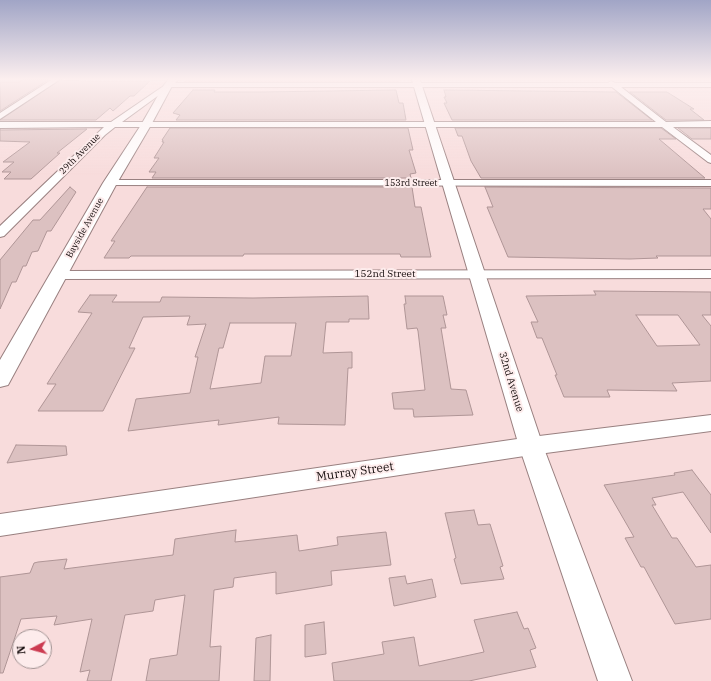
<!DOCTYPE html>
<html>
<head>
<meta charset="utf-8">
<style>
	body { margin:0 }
	#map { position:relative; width:711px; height:681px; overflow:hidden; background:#f8dcdc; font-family:"IBM Plex Serif",serif }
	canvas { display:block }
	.north { position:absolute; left:12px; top:629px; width:40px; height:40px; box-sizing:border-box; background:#fdecec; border:1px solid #a09292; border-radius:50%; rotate:264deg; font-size:11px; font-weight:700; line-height:16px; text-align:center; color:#150c0c }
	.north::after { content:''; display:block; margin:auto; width:14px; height:18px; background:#cc3b51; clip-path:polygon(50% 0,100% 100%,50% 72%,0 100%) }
</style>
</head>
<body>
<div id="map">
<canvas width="711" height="681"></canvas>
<div class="north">N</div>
</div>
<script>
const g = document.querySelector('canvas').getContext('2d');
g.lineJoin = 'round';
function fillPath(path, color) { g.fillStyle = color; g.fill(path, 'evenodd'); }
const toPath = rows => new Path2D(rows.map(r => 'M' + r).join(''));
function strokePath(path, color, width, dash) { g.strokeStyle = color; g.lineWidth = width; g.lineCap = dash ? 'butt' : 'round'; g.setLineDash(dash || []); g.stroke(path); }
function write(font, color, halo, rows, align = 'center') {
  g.font = font + ' "IBM Plex Serif",serif'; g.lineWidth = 4; g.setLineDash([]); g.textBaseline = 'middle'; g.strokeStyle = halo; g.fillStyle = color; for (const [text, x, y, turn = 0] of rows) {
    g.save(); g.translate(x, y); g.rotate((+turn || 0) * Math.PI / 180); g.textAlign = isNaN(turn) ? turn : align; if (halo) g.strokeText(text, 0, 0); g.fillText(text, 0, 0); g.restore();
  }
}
const green = toPath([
	[185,80,403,80,399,82,184,82]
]);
const building = toPath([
	[22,80,48,80,0,111,0,82,19,82,22,80],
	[60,80,87,81,150,81,134,96,130,96,113,111,110,108,96,120,0,120,60,80],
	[193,90,215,90,214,92,260,92,396,90,399,103,403,103,406,120,176,120,180,115,173,113,193,90],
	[444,90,616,92,652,120,452,120,444,103,447,103,444,97,446,97,444,90],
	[630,92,667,92,694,109,690,109,704,120,666,120,630,92],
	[170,128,408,128,413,150,409,150,416,173,410,174,411,178,152,178,156,172,149,172,159,158,154,158,164,142,162,142,163,140,162,140,170,128],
	[455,128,661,128,676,139,659,139,705,178,481,178,471,161,462,136,458,136,455,128],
	[678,128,711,128,711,139,692,139,678,128],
	[0,129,0,130,87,129,57,153,60,153,31,179,4,179,11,172,2,172,14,162,3,162,30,142,0,141,0,129],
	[70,187,76,192,51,231,47,231,38,251,32,252,26,266,23,266,16,282,12,282,0,309,0,260,33,220,40,220,70,187],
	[147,187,412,187,415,207,421,207,431,257,401,257,400,254,244,254,243,256,131,256,129,258,104,258,115,241,111,241,147,187],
	[485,187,711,188,711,209,703,209,711,219,711,256,656,256,658,258,630,259,508,257,487,207,493,207,485,187],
	[594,291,711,292,711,315,702,315,711,326,711,381,672,383,677,391,607,390,610,397,564,397,555,375,557,375,542,338,537,338,531,322,538,322,526,296,596,295,594,291],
	[636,315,678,315,700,345,657,346,636,315],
	[90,295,117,295,112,302,160,302,162,297,253,298,368,296,369,319,349,319,349,322,326,322,323,353,352,352,352,368,348,368,345,425,278,424,279,417,218,425,219,420,128,431,136,399,190,393,198,357,195,357,206,324,187,325,190,316,143,317,129,348,135,348,103,411,38,411,56,384,47,384,92,313,78,312,90,295],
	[230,323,296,323,291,356,265,356,261,383,210,389,219,348,223,348,230,323],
	[405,296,443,296,447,315,443,315,446,328,441,328,451,389,466,390,473,415,414,417,413,409,394,409,392,393,425,390,418,331,417,328,407,329,404,304,406,304,405,296],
	[16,445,66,446,67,455,7,463,16,445],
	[692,470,711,495,711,533,683,492,652,498,656,505,652,505,672,538,677,538,696,567,711,565,711,619,675,624,644,567,641,567,625,538,634,537,604,485,675,475,674,473,692,470],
	[474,510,478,525,490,524,503,566,500,567,504,579,461,584,454,559,456,558,445,513,474,510],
	[236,530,235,542,297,535,299,551,338,545,337,537,386,532,391,565,331,571,332,585,276,594,276,572,234,578,233,587,214,590,210,647,221,646,219,681,146,681,150,659,177,655,185,595,155,600,153,611,125,615,111,681,87,681,90,670,80,672,92,619,54,625,57,616,21,619,3,673,0,673,0,577,30,573,34,563,38,562,67,559,64,569,173,555,175,539,236,530],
	[405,576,407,584,432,579,436,597,394,606,389,578,405,576],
	[517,612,524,629,528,628,536,648,530,650,536,667,469,681,334,681,332,663,384,654,382,642,414,637,419,666,484,652,474,620,517,612],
	[324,622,326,654,305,657,305,625,324,622],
	[271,635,270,681,254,681,256,638,271,635]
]);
const minor = toPath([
	[51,80,59,80,0,119,0,113,51,80],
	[611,81,615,83,711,83,711,87,621,87,666,122,711,121,711,127,673,127,711,155,711,163,708,162,662,127,115,127,105,135,4,236,0,237,0,226,104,127,0,128,0,122,111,122,168,83,608,83,611,81],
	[170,87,612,87,656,122,122,122,170,87],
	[110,180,711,180,711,186,106,185,105,183,106,181,110,180],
	[711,270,711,278,59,279,54,278,52,275,54,272,59,271,711,270],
	[711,415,711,431,531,455,0,536,0,514,531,437,711,415]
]);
const tertiary = toPath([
	[168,80,178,80,172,86,151,125,117,183,8,385,0,387,0,360,103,183,141,125,164,85,168,80],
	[412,80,420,80,543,446,632,681,598,681,519,446,412,80]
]);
const farStreetnames = [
	["29th Avenue",80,154,-45],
	["153rd Street",411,183],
	["Bayside Avenue",85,228,-61]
];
const streetNames = [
	["152nd Street",385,274],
	["32nd Avenue",511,382,73]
];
const nearStreetnames = [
	["Murray Street",355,472,-8]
];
fillPath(green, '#eab7b8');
fillPath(building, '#dcc1c1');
strokePath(building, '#af9596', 1);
strokePath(minor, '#998080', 2);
strokePath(tertiary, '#998080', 2);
fillPath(minor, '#fff');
fillPath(tertiary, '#fff');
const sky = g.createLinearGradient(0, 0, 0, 176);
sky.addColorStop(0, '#a1a5c6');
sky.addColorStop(0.45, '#fcefef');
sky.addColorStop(1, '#fcefef00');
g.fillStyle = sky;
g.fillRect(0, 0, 711, 176);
write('9px', '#150c0c', '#fdecec', farStreetnames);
write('10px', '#150c0c', '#fdecec', streetNames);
write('12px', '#150c0c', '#fdecec', nearStreetnames);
</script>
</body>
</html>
